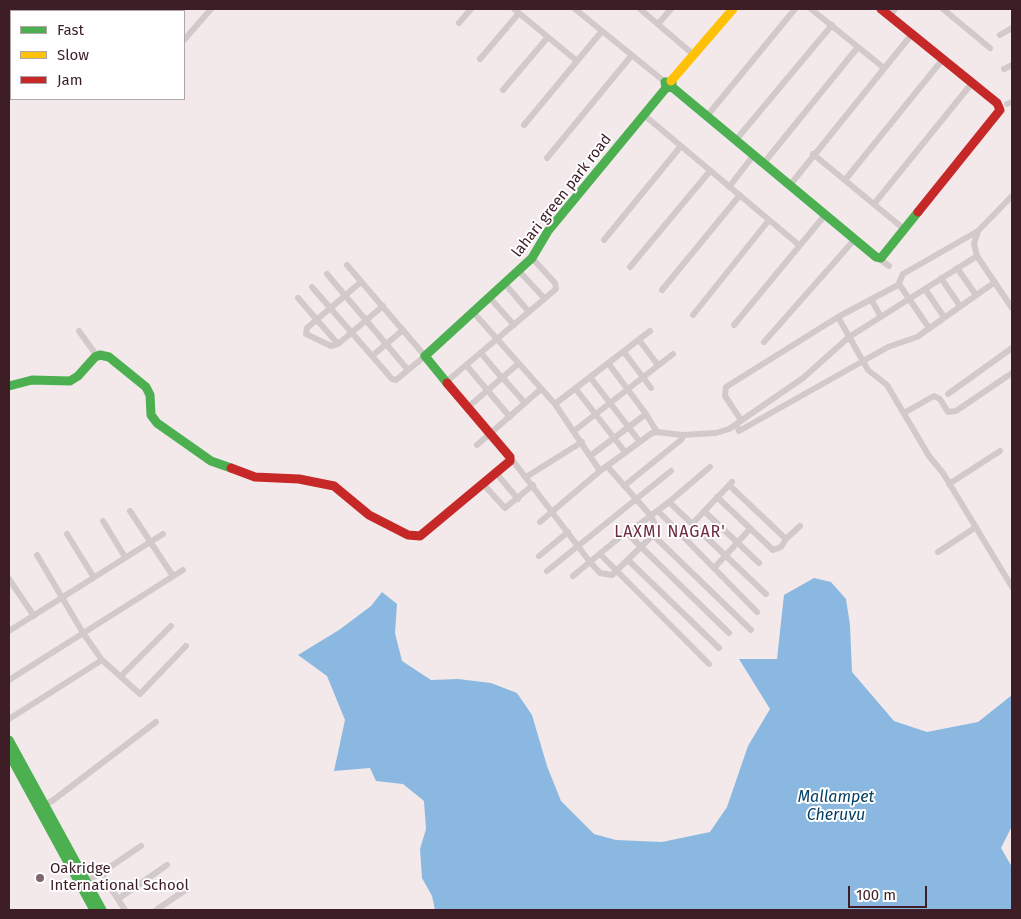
<!DOCTYPE html>
<html>
<head>
<meta charset="utf-8">
<style>
	body { margin:0 }
	#map { position:relative; width:1021px; height:919px; overflow:hidden; background:#f3e9eb; font-family:"Fira Sans",sans-serif }
	canvas { display:block }
	.frame { position:absolute; inset:0; border:10px solid #3d1e26; pointer-events:none }
	.legend { position:absolute; left:10px; top:10px; width:175px; height:90px; box-sizing:border-box; background:#fff; border:1px solid #b1a5a8; margin:0; padding:6px 9px; list-style:none; font-size:15px; color:#3d1e26 }
	.legend li { display:flex; align-items:center; gap:10px; height:25px }
	.legend b { width:25px; border:1px solid #b1a5a8 }
	.scale { position:absolute; left:848px; top:886px; width:79px; height:22px; box-sizing:border-box; border:2px solid #3d1e26; border-top:0; padding-left:6px; font-size:15px; line-height:18px; white-space:nowrap; color:#3d1e26; -webkit-text-stroke:4px #fff; paint-order:stroke }
</style>
</head>
<body>
<div id="map">
<canvas width="1021" height="919"></canvas>
<div class="frame"></div>
<ul class="legend">
<li><b style="height:6px;background:#4caf50"></b>Fast</li>
<li><b style="height:6px;background:#ffc107"></b>Slow</li>
<li><b style="height:6px;background:#c62828"></b>Jam</li>
</ul>
<div class="scale">100 m</div>
</div>
<script>
const g = document.querySelector('canvas').getContext('2d');
g.lineJoin = 'round';
function fillPath(path, color) { g.fillStyle = color; g.fill(path, 'evenodd'); }
const toPath = rows => new Path2D(rows.map(r => 'M' + r).join(''));
function strokePath(path, color, width, dash) { g.strokeStyle = color; g.lineWidth = width; g.lineCap = dash ? 'butt' : 'round'; g.setLineDash(dash || []); g.stroke(path); }
function write(font, color, halo, rows, align = 'center') {
  g.font = font + ' "Fira Sans",sans-serif'; g.lineWidth = 4; g.setLineDash([]); g.textBaseline = 'middle'; g.strokeStyle = halo; g.fillStyle = color; for (const [text, x, y, turn = 0] of rows) {
    g.save(); g.translate(x, y); g.rotate((+turn || 0) * Math.PI / 180); g.textAlign = isNaN(turn) ? turn : align; if (halo) g.strokeText(text, 0, 0); g.fillText(text, 0, 0); g.restore();
  }
}
const water = toPath([
	[814,578,831,582,846,599,850,625,852,672,894,721,927,732,978,722,1012,695,1012,826,1001,848,1012,867,1012,910,435,910,432,896,422,878,420,849,426,829,424,801,403,784,376,781,370,768,334,771,345,720,327,676,298,655,339,630,371,606,382,592,397,604,395,633,402,661,431,680,458,679,491,683,517,693,532,715,547,766,561,801,594,834,616,840,662,842,710,832,727,807,748,746,770,709,739,659,777,659,784,595]
]);
const street = toPath([
	[140,9,143,11],
	[514,9,577,61],
	[575,9,665,82],
	[640,9,694,55],
	[811,9,884,68],
	[943,9,990,48],
	[32,11,33,11],
	[73,11,76,9],
	[120,11,122,9],
	[164,11,166,9],
	[890,16,895,9],
	[459,23,471,9],
	[658,24,671,9],
	[1000,35,1012,28],
	[184,40,211,9],
	[480,59,519,13],
	[1004,69,1012,65],
	[503,90,548,37],
	[1007,104,1012,102],
	[644,115,799,245],
	[707,116,795,9],
	[524,125,602,31],
	[735,141,832,25],
	[813,154,904,229],
	[547,158,632,55],
	[763,164,858,47],
	[845,180,943,59],
	[790,185,912,34],
	[729,187,753,156],
	[1011,197,978,231,974,244,977,256,1012,308],
	[874,204,972,83],
	[604,240,681,146],
	[878,258,889,266],
	[630,267,710,171],
	[957,268,976,295],
	[519,271,544,298],
	[327,274,408,370],
	[941,278,960,306],
	[361,282,307,328,306,334,331,346,338,344,383,306],
	[505,284,529,312],
	[899,284,929,328],
	[312,287,392,379,396,380,425,356,347,265],
	[925,289,944,317],
	[662,290,740,195],
	[298,298,338,344],
	[490,298,514,325],
	[871,299,881,317],
	[473,312,555,404,600,471],
	[693,315,769,220],
	[838,317,868,370,887,385,929,456,943,473,1012,587],
	[734,325,825,215],
	[79,331,97,356],
	[639,340,658,365],
	[764,342,855,239],
	[624,352,651,388],
	[481,353,502,378],
	[372,356,403,330],
	[608,363,646,414,657,432],
	[466,365,510,417],
	[502,377,525,403],
	[590,377,640,442],
	[446,382,556,289,555,283,532,258],
	[575,388,625,452],
	[948,394,1012,348],
	[555,404,650,331],
	[467,408,518,364],
	[904,413,934,396,940,399,948,412,956,411,1012,373],
	[741,420,725,396,726,387,838,317,898,285,903,274,978,231],
	[736,424,739,431,888,347,917,337,995,282],
	[574,431,673,354],
	[477,445,541,389],
	[590,456,646,414],
	[510,457,590,562,600,573,612,575,653,535,656,527,651,516,607,466],
	[496,473,518,499],
	[526,477,582,442],
	[483,484,505,508,533,485],
	[949,484,1000,451],
	[729,485,786,539],
	[624,486,682,439],
	[717,497,773,550,781,547,786,539,800,526],
	[669,502,710,467],
	[130,511,173,576],
	[658,511,757,612],
	[704,511,759,563],
	[103,521,125,557],
	[540,522,600,471,652,433,657,432,682,435,716,433,729,429,803,378,849,337,977,256],
	[693,523,732,482],
	[628,533,669,502,766,594],
	[67,534,93,576],
	[653,535,751,630],
	[938,552,976,527],
	[600,554,709,664],
	[539,556,568,532],
	[628,560,719,648],
	[714,568,750,529],
	[547,571,671,471],
	[573,576,626,532,729,633],
	[9,579,34,616],
	[9,631,163,534],
	[102,660,140,694,186,646],
	[121,676,171,626],
	[9,680,183,570],
	[9,719,102,660,83,633,37,555],
	[42,806,52,801,156,722],
	[101,873,141,846],
	[85,882,101,873,125,910],
	[118,899,167,865],
	[156,910,187,889]
]);
const fast = toPath([
	[672,87,666,88,665,82,672,82,672,87,876,257,881,258,918,212],
	[447,383,425,356,532,258,548,231,666,88],
	[9,386,32,380,70,381,78,376,95,357,100,355,109,357,146,387,150,395,151,415,157,423,211,461,231,468],
	[9,740,102,910],
	[9,754,94,910]
]);
const slow = toPath([
	[671,81,733,9]
]);
const jam = toPath([
	[881,9,997,103,1000,110,918,212],
	[231,468,255,477,299,479,334,486,369,515,408,535,420,536,510,461,510,457,447,383]
]);
const markers = [
	[40,878,5,"#7d656b"]
];
const streetNames = [
	["lahari green park road",562,196,-52]
];
const poiNames = [
	["Oakridge",50,869],
	["International School",50,886]
];
const neighbourhoodNames = [
	["LAXMI NAGAR'",670,533]
];
const waterNames = [
	["Mallampet",836,798],
	["Cheruvu",836,816]
];
fillPath(water, '#8ab8e0');
strokePath(street, '#d1c9ca', 6);
strokePath(fast, '#4caf50', 9);
strokePath(slow, '#ffc107', 9);
strokePath(jam, '#c62828', 9);
for (const [x, y, r, color] of markers) { const dot = new Path2D(); dot.arc(x, y, r, 0, 2 * Math.PI); g.fillStyle = color; g.fill(dot); strokePath(dot, '#fff', 2); }
write('15px', '#3d1e26', '#fff', streetNames);
write('15px', '#3d1e26', '#fff', poiNames, 'left');
g.letterSpacing = '1px';
write('16px', '#6d293e', '#fff', neighbourhoodNames);
g.letterSpacing = '0px';
write('italic 16px', '#043e62', '#fff', waterNames);
</script>
</body>
</html>
